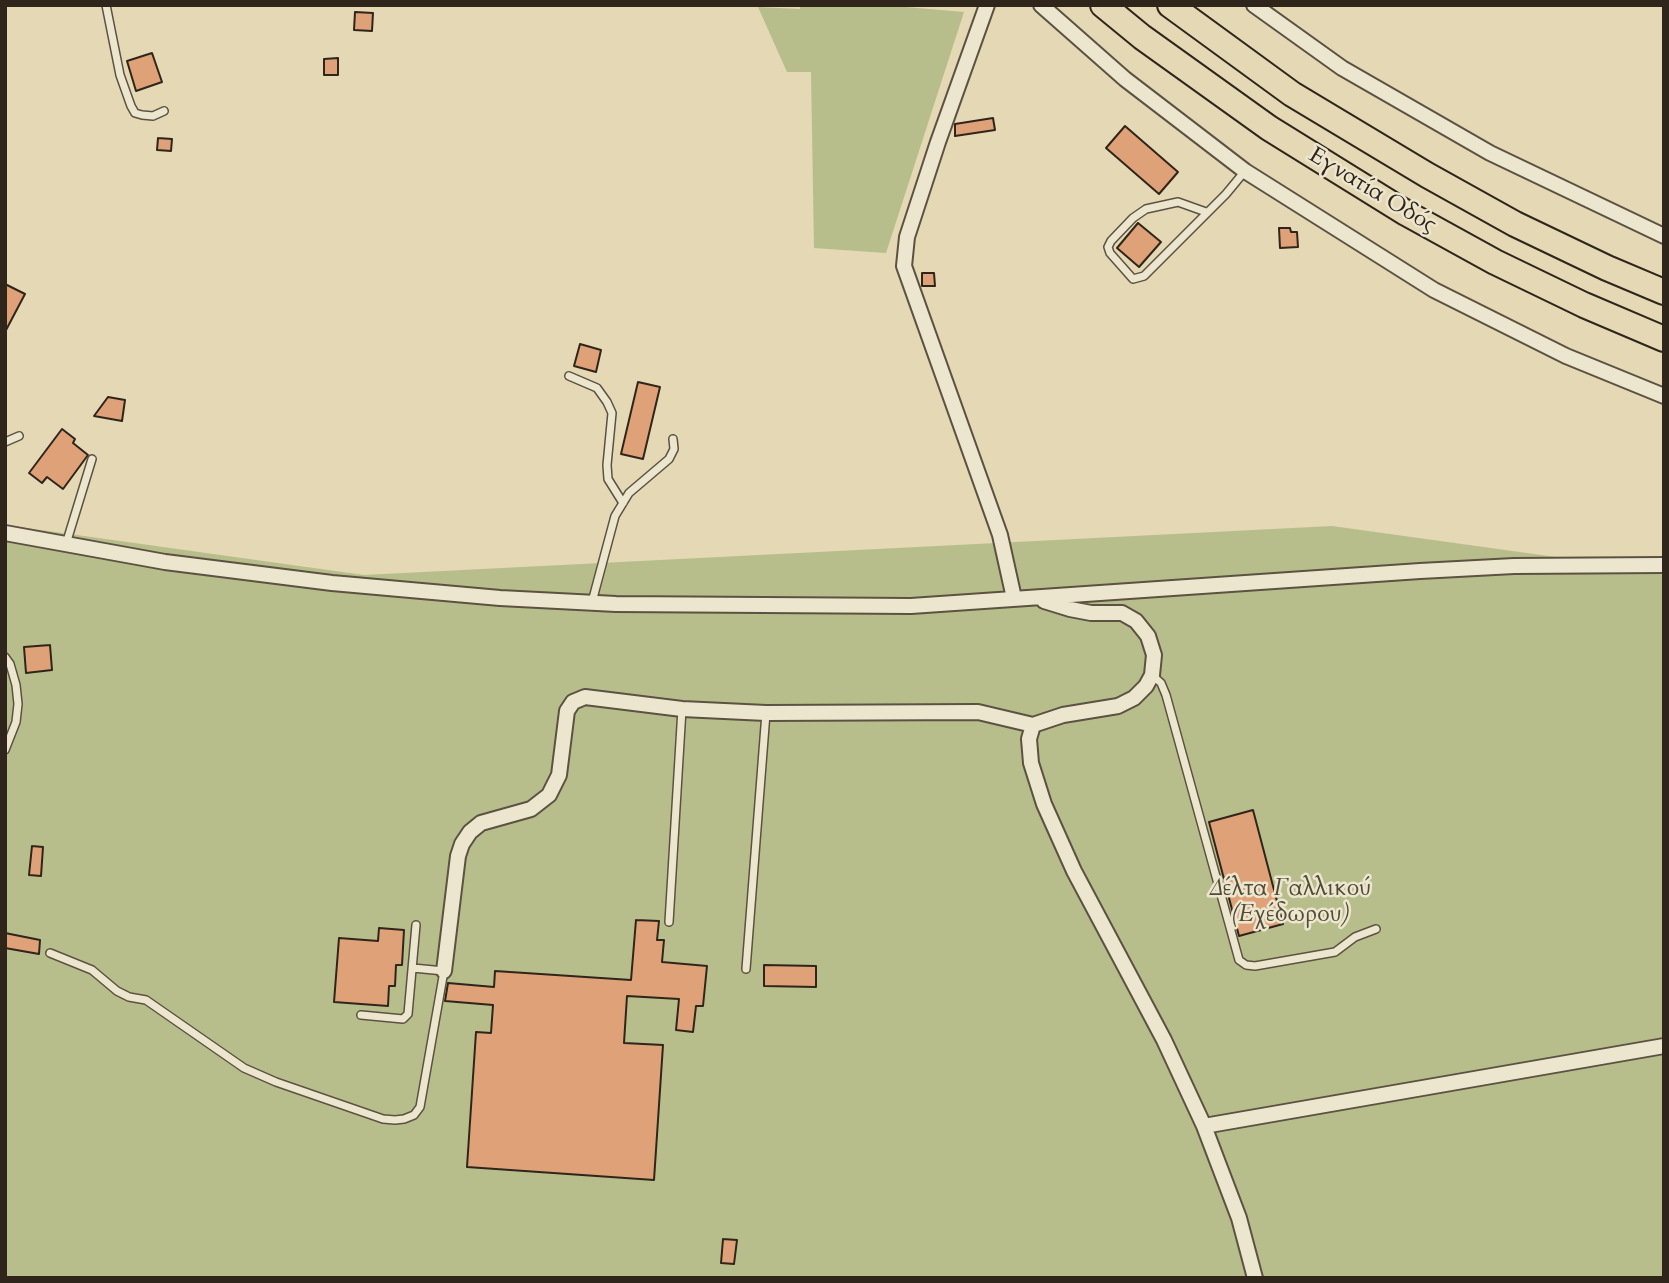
<!DOCTYPE html>
<html>
<head>
<meta charset="utf-8">
<style>
	body { margin:0 }
	#map { position:relative; width:1669px; height:1283px; overflow:hidden; background:#e4d8b5; font-family:Cardo,serif }
	canvas { display:block }
	.frame { position:absolute; inset:0; border:7px solid #2f251b; pointer-events:none }
</style>
</head>
<body>
<div id="map">
<canvas width="1669" height="1283"></canvas>
<div class="frame"></div>
</div>
<script>
const g = document.querySelector('canvas').getContext('2d');
g.lineJoin = 'round';
function fillPath(path, color) { g.fillStyle = color; g.fill(path, 'evenodd'); }
const toPath = rows => new Path2D(rows.map(r => 'M' + r).join(''));
function strokePath(path, color, width, dash) { g.strokeStyle = color; g.lineWidth = width; g.lineCap = dash ? 'butt' : 'round'; g.setLineDash(dash || []); g.stroke(path); }
function write(font, color, halo, rows, align = 'center') {
  g.font = font + ' Cardo,serif'; g.lineWidth = 5; g.setLineDash([]); g.textBaseline = 'middle'; g.strokeStyle = halo; g.fillStyle = color; for (const [text, x, y, turn = 0] of rows) {
    g.save(); g.translate(x, y); g.rotate((+turn || 0) * Math.PI / 180); g.textAlign = isNaN(turn) ? turn : align; if (halo) g.strokeText(text, 0, 0); g.fillText(text, 0, 0); g.restore();
  }
}
const green = toPath([
	[800,5,883,5,964,12,886,253,814,248,811,72,787,72,758,7,800,9],
	[5,525,364,575,1332,526,1664,572,1664,1278,5,1278]
]);
const building = toPath([
	[355,12,373,13,372,31,354,30,355,12],
	[152,53,162,82,136,91,127,61,152,53],
	[338,58,338,75,324,75,324,59,338,58],
	[993,118,995,130,955,136,955,124,993,118],
	[1125,126,1178,172,1159,194,1106,148,1125,126],
	[158,138,172,139,171,151,157,150,158,138],
	[1138,223,1161,242,1139,267,1117,248,1138,223],
	[1279,228,1290,228,1291,232,1297,232,1298,247,1280,248,1279,228],
	[922,273,934,273,935,286,922,286,922,273],
	[5,284,25,294,5,332,5,284],
	[580,344,601,350,596,372,574,366,580,344],
	[638,382,660,387,643,459,621,454,638,382],
	[108,397,125,400,122,421,94,416,108,397],
	[62,429,75,439,73,443,88,455,63,489,47,477,42,483,29,473,62,429],
	[50,645,52,670,26,673,24,647,50,645],
	[1253,810,1283,924,1239,936,1209,822,1253,810],
	[32,846,43,847,41,876,29,875,32,846],
	[636,920,659,921,657,940,664,940,662,962,707,966,703,1006,696,1006,693,1032,676,1030,679,999,627,996,624,1043,663,1045,654,1180,467,1167,476,1032,491,1033,493,1005,445,1001,448,983,494,987,495,971,631,980,636,920],
	[379,928,404,930,402,965,396,965,395,986,389,986,388,1006,334,1002,339,938,378,941,379,928],
	[5,933,40,940,39,954,5,948,5,933],
	[764,965,816,966,816,987,764,986,764,965],
	[723,1239,737,1240,734,1264,721,1263,723,1239]
]);
const lane = toPath([
	[106,5,120,75,131,106,135,113,142,115,153,116,164,111],
	[1206,212,1178,202,1146,209,1133,218,1111,241,1108,247,1110,253,1133,279,1144,276,1226,194,1245,171],
	[569,376,597,388,607,402,612,413,607,465,608,479,623,503],
	[5,442,19,436],
	[66,544,92,459],
	[592,602,615,516,629,493,669,459,674,449,673,439],
	[5,657,10,664,16,685,18,704,16,722,5,750],
	[1152,675,1161,683,1166,695,1239,960,1246,965,1255,966,1335,952,1355,937,1376,929],
	[669,922,682,709],
	[50,953,92,970,117,991,129,997,146,1000,244,1068,276,1082,383,1119,395,1120,404,1119,414,1115,420,1107,444,971,413,968],
	[746,969,766,713],
	[361,1015,403,1019,408,1014,416,925]
]);
const street = toPath([
	[987,5,938,142,907,237,904,266,1000,535,1014,598],
	[1041,5,1125,79,1245,171,1434,290,1566,356,1664,396],
	[1254,5,1342,68,1490,153,1664,236],
	[5,533,165,562,332,583,500,598,616,604,911,606,1420,571,1514,566,1664,565],
	[1044,601,1070,609,1091,613,1122,613,1136,621,1148,636,1154,655,1152,675,1146,686,1134,698,1118,706,1063,715,1033,725,1029,739,1031,763,1044,804,1074,871,1164,1040,1204,1126,1239,1218,1255,1278],
	[444,971,458,856,462,844,470,832,481,823,531,809,549,795,559,775,567,711,573,702,585,697,682,709,766,713,978,712,1033,725],
	[1204,1126,1664,1046]
]);
const highway = toPath([
	[1103,5,1142,37,1269,128,1406,213,1495,262,1584,305,1664,339],
	[1170,5,1292,94,1427,175,1515,224,1607,268,1664,292]
]);
const streetNames = [
	["Εγνατία Οδός",1372,191,31]
];
const parkNames = [
	["Δέλτα Γαλλικού",1290,890],
	["(Εχέδωρου)",1290,916]
];
fillPath(green, '#b7be8b');
fillPath(building, '#dfa177');
strokePath(building, '#2f251b', 2);
strokePath(lane, '#5c5242', 10);
strokePath(street, '#5c5242', 18);
strokePath(highway, '#2f251b', 28);
strokePath(lane, '#ede6cf', 7);
strokePath(street, '#ede6cf', 14);
strokePath(highway, '#e4d8b5', 24);
write('23px', '#2f251b', '#ede6cf', streetNames);
write('italic 23px', '#514b37', '#ede6cf', parkNames);
</script>
</body>
</html>
